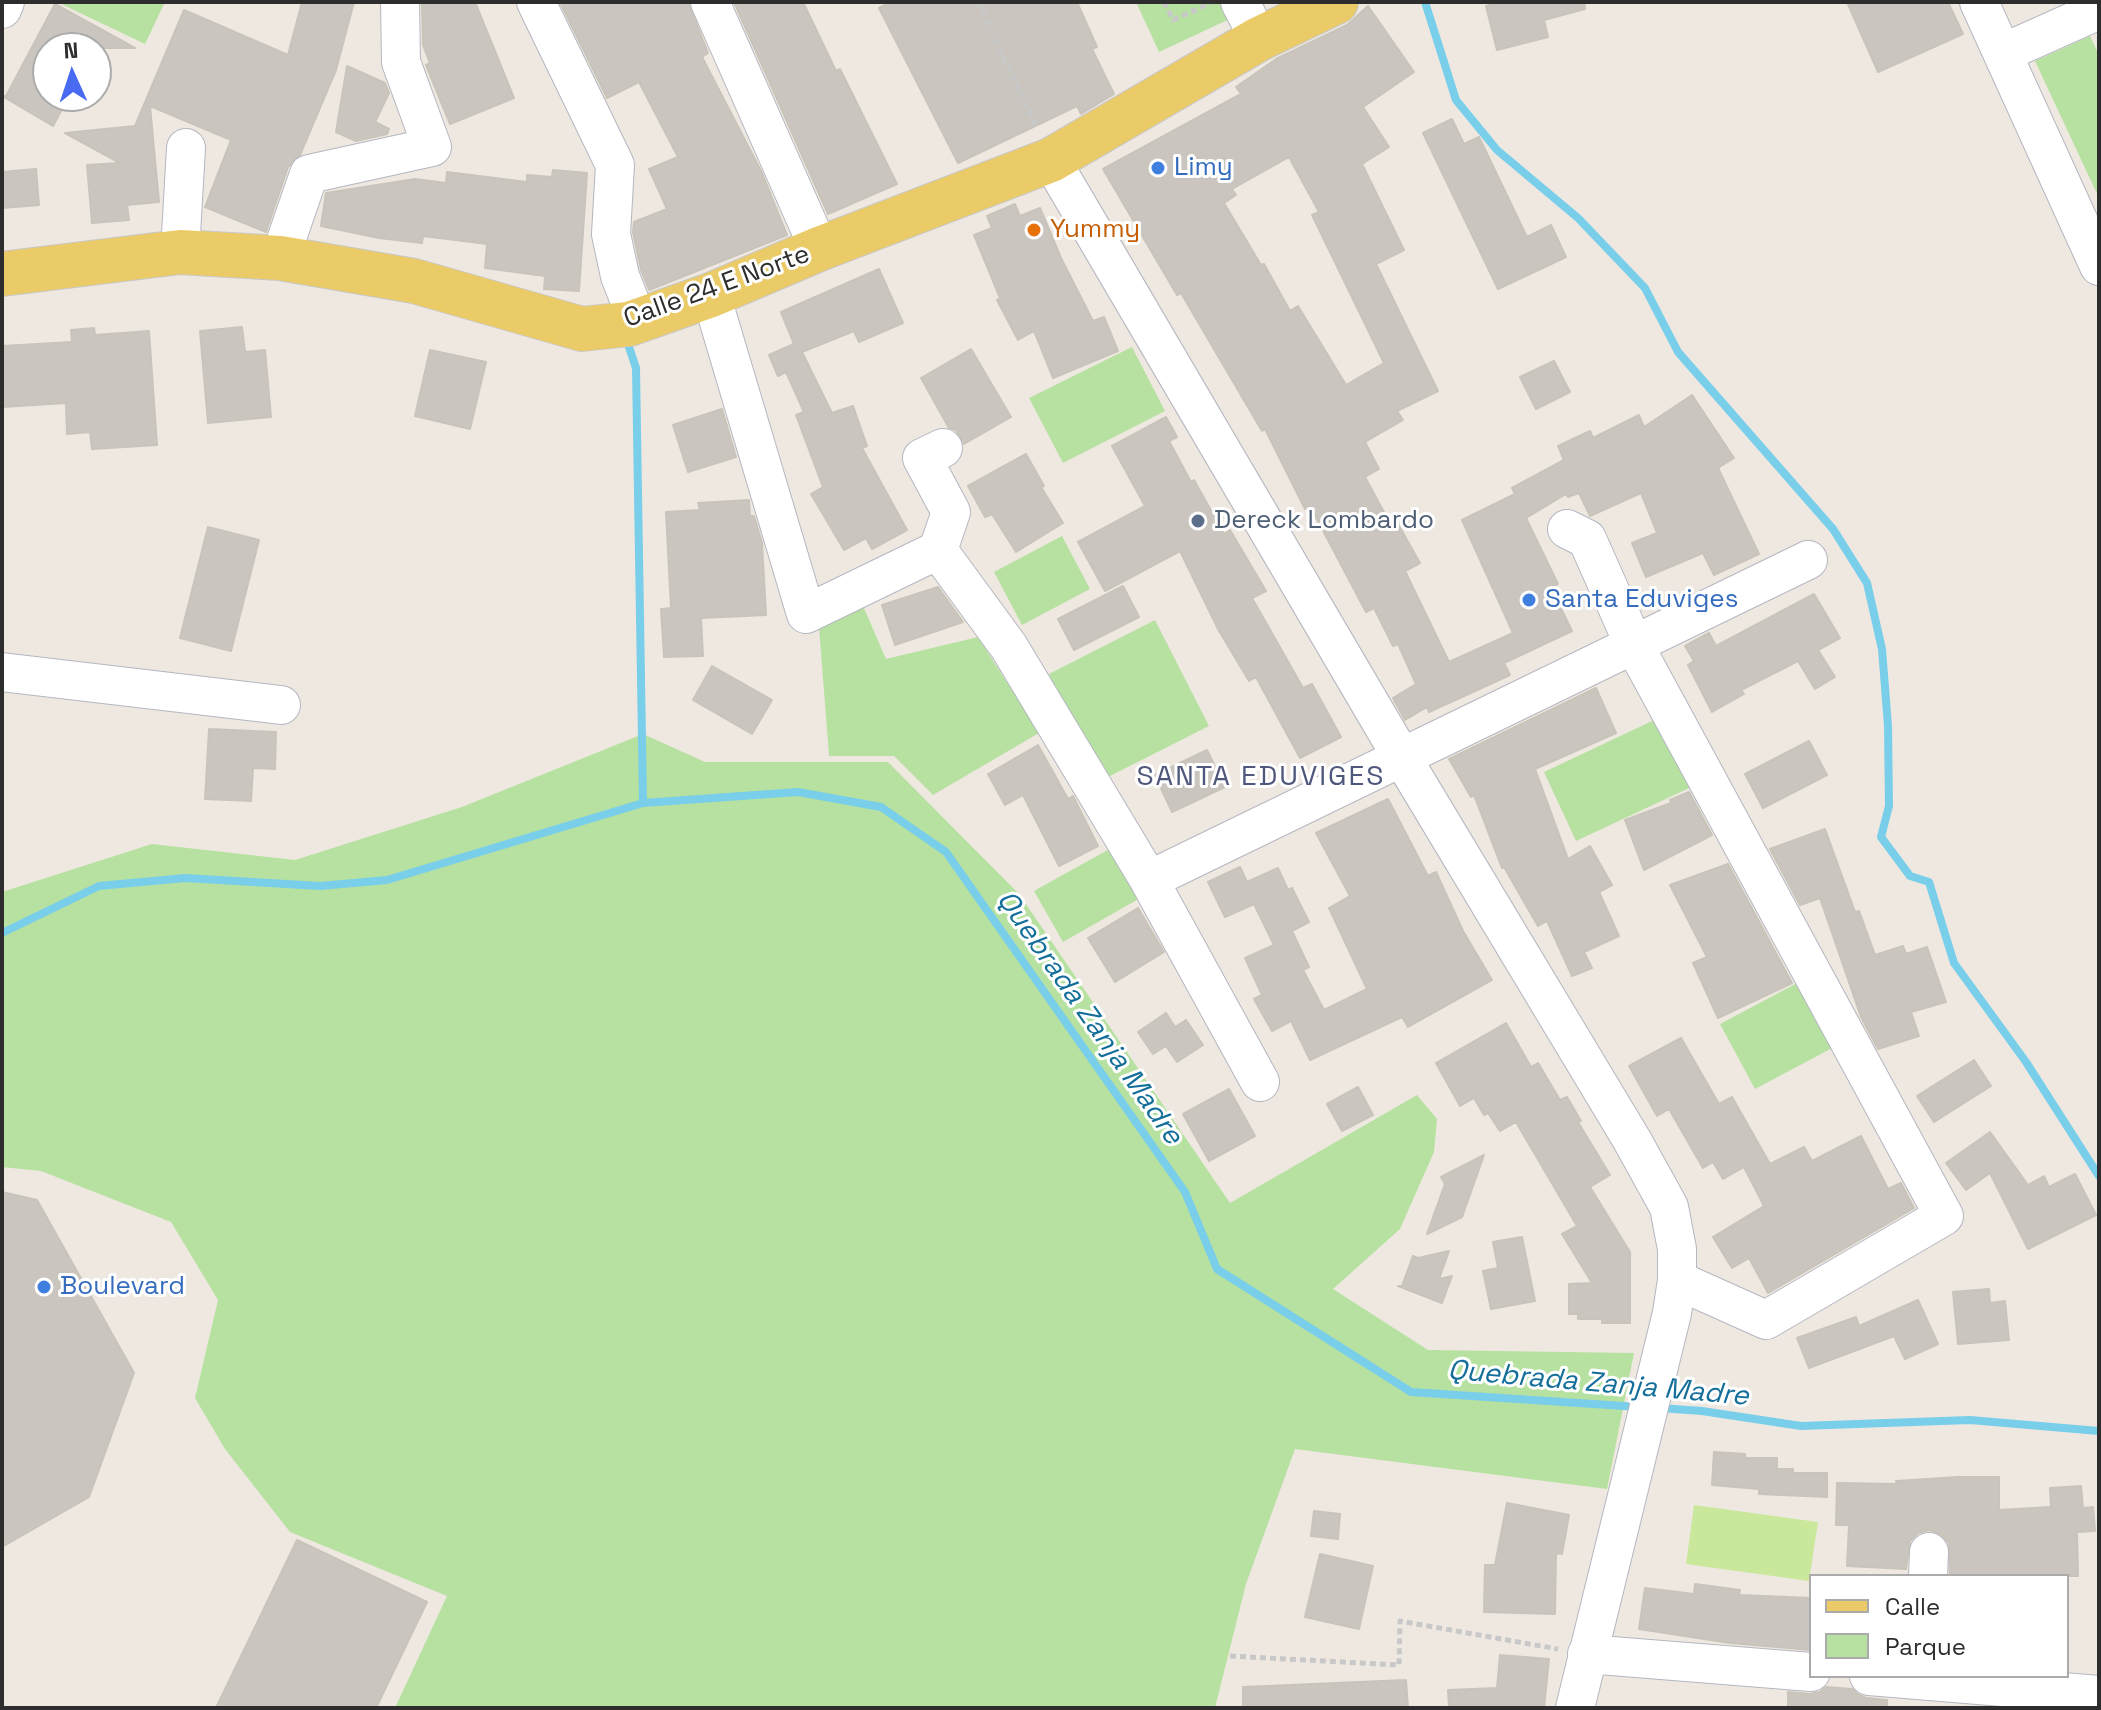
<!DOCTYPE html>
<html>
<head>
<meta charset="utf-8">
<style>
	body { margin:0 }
	#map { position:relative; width:2101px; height:1710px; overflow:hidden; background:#eee8e1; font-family:"Space Grotesk",sans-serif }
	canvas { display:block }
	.frame { position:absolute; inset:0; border:4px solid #2d2d2d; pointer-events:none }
	.legend { position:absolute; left:1809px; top:1574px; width:260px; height:104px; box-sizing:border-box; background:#fff; border:2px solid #ababab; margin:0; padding:10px 14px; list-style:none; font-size:24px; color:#2d2d2d }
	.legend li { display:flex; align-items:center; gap:16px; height:40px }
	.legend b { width:40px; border:2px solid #ababab }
	.north { position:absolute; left:32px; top:32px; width:80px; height:80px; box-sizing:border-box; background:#fff; border:2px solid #ababab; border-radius:50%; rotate:357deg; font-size:22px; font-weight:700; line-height:32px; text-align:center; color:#2d2d2d }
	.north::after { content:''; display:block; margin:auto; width:28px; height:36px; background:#496bf2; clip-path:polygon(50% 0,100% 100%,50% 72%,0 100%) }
</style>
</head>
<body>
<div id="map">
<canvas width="2101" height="1710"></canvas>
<div class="frame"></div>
<ul class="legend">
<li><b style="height:10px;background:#ebcb68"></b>Calle</li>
<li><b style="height:22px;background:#b7e1a0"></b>Parque</li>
</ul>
<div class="north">N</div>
</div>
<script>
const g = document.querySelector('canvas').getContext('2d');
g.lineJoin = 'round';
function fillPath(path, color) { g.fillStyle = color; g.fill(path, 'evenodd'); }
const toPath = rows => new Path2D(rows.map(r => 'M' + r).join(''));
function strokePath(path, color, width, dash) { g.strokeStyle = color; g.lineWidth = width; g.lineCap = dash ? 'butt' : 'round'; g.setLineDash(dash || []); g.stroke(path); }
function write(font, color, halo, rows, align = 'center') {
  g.font = font + ' "Space Grotesk",sans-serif'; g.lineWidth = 6; g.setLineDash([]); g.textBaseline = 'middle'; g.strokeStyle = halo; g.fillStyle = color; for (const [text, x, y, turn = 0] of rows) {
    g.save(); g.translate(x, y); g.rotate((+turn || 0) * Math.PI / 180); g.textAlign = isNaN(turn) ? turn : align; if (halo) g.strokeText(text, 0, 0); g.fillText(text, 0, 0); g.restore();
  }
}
const green = toPath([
	[57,2,165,2,145,44],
	[1136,2,1230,2,1236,16,1159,52],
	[2090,36,2099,55,2099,198,2035,61],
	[1132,347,1165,411,1063,463,1029,398],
	[1062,536,1090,589,1022,625,994,572],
	[864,608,886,659,978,637,1039,733,933,795,894,756,829,756,819,627],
	[1155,620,1209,726,1102,780,1049,674],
	[1669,713,1702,782,1576,841,1544,772],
	[643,734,705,762,888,762,1019,894,1230,1203,1417,1095,1437,1119,1434,1152,1400,1229,1333,1289,1428,1350,1634,1353,1607,1489,1295,1449,1246,1584,1215,1708,395,1708,447,1596,290,1532,225,1449,195,1398,218,1300,171,1222,41,1171,2,1167,2,892,152,844,295,860,462,807],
	[1113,847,1142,897,1063,942,1034,891],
	[1803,980,1838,1045,1755,1089,1720,1024]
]);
const pitch = toPath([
	[1694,1505,1818,1522,1809,1581,1686,1564]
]);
const stream = toPath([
	[1425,2,1456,100,1497,150,1578,218,1645,288,1678,352,1833,529,1867,583,1882,649,1888,726,1889,806,1881,837,1910,876,1929,882,1954,963,2026,1062,2099,1176],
	[627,341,636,368,643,803],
	[2,933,99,886,185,878,320,886,387,880,643,803,798,792,881,807,946,852,1185,1192,1217,1269,1411,1392,1639,1407],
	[1660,1408,1702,1411,1801,1426,1970,1420,2099,1431]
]);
const building = toPath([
	[302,2,354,2,336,70,300,155,288,167,266,232,205,207,231,140,150,106,159,202,127,205,129,220,92,223,87,165,120,163,65,133,135,126,184,10,288,55,302,2],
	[422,2,475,2,514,98,450,124,426,65,430,63,423,45,422,2],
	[560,2,688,2,708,53,702,57,761,171,787,235,649,290,641,270,633,232,634,222,667,209,649,169,678,157,639,82,607,98,560,2],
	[734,2,803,2,836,71,840,69,897,184,828,214,734,2],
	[891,2,1077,2,1097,47,1092,49,1114,94,1081,114,1077,106,958,163,879,8,891,2],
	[1502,2,1584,2,1585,9,1544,20,1548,37,1497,50,1486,6,1502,2],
	[1847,2,1948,2,1963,34,1878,72,1847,2],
	[55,4,135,48,48,48,48,96,69,96,53,126,2,96,6,96,55,4],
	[1368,6,1414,72,1363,107,1389,147,1362,164,1404,250,1376,264,1438,391,1397,411,1403,420,1365,442,1379,469,1365,477,1392,527,1398,524,1420,563,1405,571,1449,662,1513,633,1462,520,1515,494,1512,488,1564,460,1558,446,1590,431,1593,438,1639,415,1644,427,1692,395,1734,458,1718,468,1759,554,1714,575,1703,553,1646,577,1632,543,1657,533,1641,493,1590,516,1579,493,1568,497,1566,494,1526,518,1558,584,1551,588,1572,631,1504,663,1510,675,1429,712,1427,707,1405,720,1393,698,1416,684,1398,644,1393,646,1374,608,1366,612,1310,506,1305,509,1265,429,1262,431,1181,293,1177,295,1103,169,1241,94,1236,87,1276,59,1347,25,1368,6],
	[1289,157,1319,212,1312,215,1384,363,1346,385,1298,306,1290,311,1264,264,1261,265,1224,203,1236,195,1232,189,1289,157],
	[347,66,385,83,389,93,375,122,389,129,387,134,356,141,336,132,347,66],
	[1452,119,1464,144,1479,137,1527,237,1551,225,1566,257,1498,289,1423,133,1452,119],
	[36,169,39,205,2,208,2,172,36,169],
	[553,170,587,173,579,291,544,289,545,276,485,268,487,244,423,236,422,243,379,238,321,226,326,193,415,179,446,183,447,172,527,182,527,175,552,177,553,170],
	[1015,204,1020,216,1040,208,1061,258,1093,321,1104,317,1118,351,1053,378,1034,331,1018,340,997,300,1000,298,974,235,992,228,987,216,1015,204],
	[879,269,903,323,859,342,854,331,802,352,832,413,853,406,867,446,862,448,907,530,872,549,866,538,844,550,811,494,823,487,796,415,804,412,786,372,778,376,769,355,794,344,781,312,879,269],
	[242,327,245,352,265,350,271,417,208,423,200,331,242,327],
	[94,328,95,335,149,331,157,445,92,449,90,432,67,434,66,403,2,407,2,346,72,342,71,330,94,328],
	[971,349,1011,417,964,444,956,430,949,428,921,378,971,349],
	[430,350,486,362,470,429,415,416,430,350],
	[1554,361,1570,392,1536,409,1520,377,1554,361],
	[722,409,736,457,688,472,673,425,722,409],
	[1166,417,1177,437,1169,441,1191,482,1194,480,1224,534,1230,530,1266,591,1252,598,1303,688,1312,684,1341,737,1300,758,1256,677,1249,681,1218,629,1180,551,1105,591,1078,542,1145,506,1112,446,1166,417],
	[1026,454,1044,486,1041,487,1063,523,1016,552,992,514,985,517,968,486,1026,454],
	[749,500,750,516,754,516,762,543,766,615,701,618,703,656,664,657,661,609,671,608,666,512,700,510,698,503,749,500],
	[208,527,259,540,231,651,180,638,208,527],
	[1123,586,1139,617,1074,650,1058,619,1123,586],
	[938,587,963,622,895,645,882,605,938,587],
	[1814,594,1840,638,1818,650,1835,677,1815,689,1798,661,1741,690,1744,694,1712,712,1688,665,1694,661,1685,646,1709,633,1716,646,1814,594],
	[712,666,772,700,752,734,693,700,712,666],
	[1596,688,1616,733,1535,769,1568,859,1590,846,1612,885,1599,892,1619,936,1584,952,1592,968,1572,976,1547,921,1538,926,1504,867,1502,868,1474,795,1471,797,1449,759,1596,688],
	[209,729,276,732,275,769,253,768,251,801,205,799,209,729],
	[1809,741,1827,775,1763,808,1745,774,1809,741],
	[1038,745,1068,799,1073,796,1098,846,1059,866,1023,795,1005,805,988,774,1038,745],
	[1207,750,1225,787,1172,812,1155,775,1207,750],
	[1689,792,1712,835,1644,870,1625,820,1671,803,1670,800,1689,792],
	[1388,799,1428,876,1436,872,1463,931,1492,980,1408,1027,1402,1017,1310,1060,1291,1021,1272,1031,1254,999,1262,995,1245,958,1274,945,1254,904,1225,917,1208,882,1240,867,1247,882,1278,868,1288,890,1292,888,1309,922,1292,931,1309,967,1303,970,1324,1010,1367,989,1329,908,1350,896,1316,833,1388,799],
	[1825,829,1855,912,1859,911,1875,955,1903,946,1906,954,1927,947,1946,1002,1911,1012,1919,1036,1878,1049,1861,1017,1820,898,1800,905,1770,849,1825,829],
	[1728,864,1792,983,1718,1018,1693,963,1707,957,1670,885,1728,864],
	[1138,908,1164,952,1115,982,1088,938,1138,908],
	[1166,1013,1175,1027,1186,1020,1203,1045,1177,1062,1166,1046,1153,1054,1138,1032,1166,1013],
	[1506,1023,1531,1067,1538,1063,1560,1100,1567,1097,1581,1121,1578,1122,1610,1175,1590,1187,1630,1252,1630,1323,1602,1323,1602,1319,1578,1319,1578,1314,1569,1314,1569,1284,1592,1283,1562,1234,1577,1226,1516,1122,1500,1131,1488,1113,1484,1115,1474,1098,1460,1106,1436,1063,1506,1023],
	[1681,1038,1719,1104,1732,1097,1770,1164,1804,1147,1812,1161,1861,1136,1888,1189,1901,1183,1914,1208,1768,1293,1749,1258,1732,1268,1713,1237,1764,1206,1744,1167,1723,1179,1713,1162,1703,1168,1669,1109,1657,1116,1629,1066,1681,1038],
	[1974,1060,1991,1086,1934,1122,1917,1096,1974,1060],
	[1358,1087,1373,1115,1342,1131,1327,1104,1358,1087],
	[1229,1089,1255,1136,1209,1161,1183,1114,1229,1089],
	[1990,1132,2028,1185,2044,1176,2049,1187,2075,1174,2096,1215,2028,1249,1990,1173,1966,1190,1946,1163,1990,1132],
	[1484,1155,1462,1217,1427,1234,1445,1184,1441,1177,1484,1155],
	[2,1192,37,1200,134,1373,89,1497,2,1547,2,1192],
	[1522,1237,1535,1301,1491,1309,1483,1271,1498,1268,1493,1242,1522,1237],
	[1449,1251,1439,1279,1452,1276,1442,1303,1398,1286,1402,1286,1413,1256,1418,1258,1449,1251],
	[1989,1289,1990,1303,2005,1301,2009,1340,1958,1344,1953,1292,1989,1289],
	[1918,1300,1938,1344,1905,1359,1894,1336,1809,1368,1797,1338,1856,1317,1859,1326,1918,1300],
	[1714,1452,1745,1454,1745,1458,1777,1458,1777,1469,1793,1469,1793,1473,1827,1473,1827,1497,1759,1494,1759,1489,1712,1485,1714,1452],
	[1958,1477,1999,1477,1999,1510,2051,1507,2050,1488,2081,1486,2083,1508,2093,1507,2095,1531,2077,1532,2078,1576,1950,1576,1949,1543,1941,1534,1929,1530,1918,1533,1910,1541,1906,1569,1847,1566,1849,1525,1836,1525,1837,1483,1896,1484,1896,1481,1958,1477],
	[1507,1503,1569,1515,1562,1554,1556,1553,1555,1614,1484,1612,1485,1565,1495,1565,1507,1503],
	[1314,1511,1340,1514,1338,1539,1311,1536,1314,1511],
	[297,1540,427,1602,376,1708,216,1708,297,1540],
	[1320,1554,1373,1566,1359,1629,1305,1617,1320,1554],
	[1695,1584,1740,1590,1739,1595,1811,1598,1811,1650,1730,1643,1639,1629,1645,1588,1694,1594,1695,1584],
	[1500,1655,1549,1659,1544,1708,1449,1708,1448,1690,1497,1688,1500,1655],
	[1406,1680,1408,1708,1243,1708,1243,1687,1406,1680],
	[1826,1687,1852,1689,1857,1694,1866,1698,1887,1700,1887,1708,1788,1708,1788,1692,1810,1694,1820,1692,1826,1687]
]);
const path = toPath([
	[978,2,1037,128],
	[1164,2,1173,20,1211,3],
	[1230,1656,1399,1665,1400,1621,1558,1649]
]);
const minor = toPath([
	[536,2,615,165,611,234,620,276,638,322],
	[710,2,819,249],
	[1240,2,1259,39],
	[1979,2,2099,266],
	[2,9,5,2],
	[2003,53,2099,10],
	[1051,160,1401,756,1632,1140,1669,1207,1677,1249,1677,1280,1672,1313,1575,1708],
	[180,252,186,148],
	[280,258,309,174,432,147,401,62,400,2],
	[711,295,806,614,938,550,1009,647,1149,880,1260,1082],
	[1567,529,1587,539,1634,645,1944,1216,1766,1320,1677,1280],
	[938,550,951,512,922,458,943,448],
	[2,672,281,705],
	[1149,880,1808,560],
	[1928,1576,1929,1552],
	[1587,1654,1811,1672],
	[1869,1676,2099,1695]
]);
const major = toPath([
	[2,274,180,252,280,258,414,281,582,329,629,324,711,295,819,249,1051,160,1259,39,1336,2]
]);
const markers = [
	[1158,168,8,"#3f7fe0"],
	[1034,230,8,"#e8710a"],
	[1198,521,8,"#5c6f8a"],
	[1529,600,8,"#3f7fe0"],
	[44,1287,8,"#3f7fe0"]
];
const shopNames = [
	["Limy",1174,168],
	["Santa Eduviges",1545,600],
	["Boulevard",60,1287]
];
const foodNames = [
	["Yummy",1050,230]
];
const streetNames = [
	["Calle 24 E Norte",717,287,-20]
];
const serviceNames = [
	["Dereck Lombardo",1214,521]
];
const neighbourhoodNames = [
	["SANTA EDUVIGES",1261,777]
];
const waterNames = [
	["Quebrada Zanja Madre",1089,1018,55],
	["Quebrada Zanja Madre",1598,1384,5]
];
fillPath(green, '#b7e1a0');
fillPath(pitch, '#c9e89c');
strokePath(stream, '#79ceea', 8);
fillPath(building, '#cac6bf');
strokePath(building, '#c9c4ba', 2);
strokePath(minor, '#b4b7c0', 40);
strokePath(major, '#c8c8c8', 46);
strokePath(path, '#c8c8c8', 5, [6, 4]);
strokePath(minor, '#fff', 38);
strokePath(major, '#ebcb68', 44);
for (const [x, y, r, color] of markers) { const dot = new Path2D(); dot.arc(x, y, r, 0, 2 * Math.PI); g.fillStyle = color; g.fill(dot); strokePath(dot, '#fff', 3); }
write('26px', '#366cbe', '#fff', shopNames, 'left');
write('26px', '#c56008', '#fff', foodNames, 'left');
write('26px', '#2d2d2d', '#fff', streetNames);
write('26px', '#4e5e75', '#fff', serviceNames, 'left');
g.letterSpacing = '2px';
write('28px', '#4f587c', '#fff', neighbourhoodNames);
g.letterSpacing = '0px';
write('italic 28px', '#146e9a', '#fff', waterNames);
</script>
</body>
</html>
